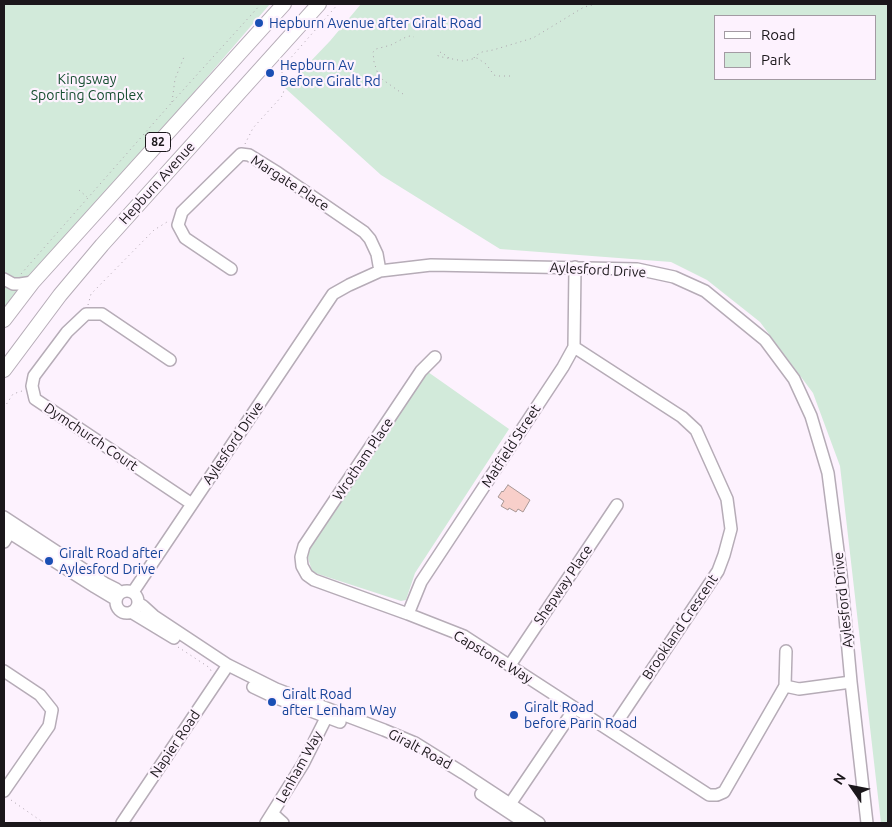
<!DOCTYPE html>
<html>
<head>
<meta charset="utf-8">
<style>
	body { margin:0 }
	#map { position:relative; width:892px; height:827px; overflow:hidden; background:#fdf2fe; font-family:Ubuntu,sans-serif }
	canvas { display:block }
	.frame { position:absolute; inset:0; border:5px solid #1b171b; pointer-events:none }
	.legend { position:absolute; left:714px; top:15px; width:162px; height:65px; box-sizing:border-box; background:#fdf2fe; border:1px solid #a39aa3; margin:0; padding:6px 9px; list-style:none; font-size:15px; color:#1b171b }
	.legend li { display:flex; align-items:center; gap:10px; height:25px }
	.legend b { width:25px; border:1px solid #a39aa3 }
	.north { position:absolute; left:827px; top:762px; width:50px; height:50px; -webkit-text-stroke:4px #fdf2fe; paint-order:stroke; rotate:303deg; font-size:14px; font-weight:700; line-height:20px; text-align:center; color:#1b171b }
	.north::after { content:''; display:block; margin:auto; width:18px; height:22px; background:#1b171b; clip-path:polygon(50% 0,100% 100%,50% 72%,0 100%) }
</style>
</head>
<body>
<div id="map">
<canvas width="892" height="827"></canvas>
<div class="frame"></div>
<ul class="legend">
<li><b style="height:6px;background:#fff"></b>Road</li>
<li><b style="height:14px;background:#d2eada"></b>Park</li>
</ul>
<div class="north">N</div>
</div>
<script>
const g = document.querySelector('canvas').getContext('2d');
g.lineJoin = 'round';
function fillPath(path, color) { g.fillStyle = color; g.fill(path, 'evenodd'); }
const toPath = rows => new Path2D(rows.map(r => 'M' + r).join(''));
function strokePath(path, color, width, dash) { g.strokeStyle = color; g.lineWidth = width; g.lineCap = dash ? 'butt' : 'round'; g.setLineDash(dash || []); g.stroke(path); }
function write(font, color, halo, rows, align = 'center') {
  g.font = font + ' Ubuntu,sans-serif'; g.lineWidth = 4.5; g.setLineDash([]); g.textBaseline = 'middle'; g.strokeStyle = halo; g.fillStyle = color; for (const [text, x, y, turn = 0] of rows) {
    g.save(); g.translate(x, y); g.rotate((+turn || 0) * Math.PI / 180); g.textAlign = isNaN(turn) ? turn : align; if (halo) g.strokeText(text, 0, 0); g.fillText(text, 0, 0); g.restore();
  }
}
const green = toPath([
	[4,4,270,4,4,313],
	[361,4,888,4,888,823,881,823,840,466,813,393,760,322,707,280,671,262,500,249,381,175,285,88,330,41],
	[716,16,876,16,876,79,716,79],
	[428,372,509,429,415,573,406,600,401,601,318,574,312,571,308,558,309,549]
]);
const building = toPath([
	[508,485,530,500,523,512,518,509,516,512,509,508,508,510,501,506,504,501,498,497,502,491,503,492,508,485]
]);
const path = toPath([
	[449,58,441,52,438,54,438,56,442,57,463,61,477,58,486,64,494,75,497,76,511,76],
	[474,58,475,56,482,52,493,50,533,38,584,7,596,4],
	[403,94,379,77,374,62,373,52,376,49,391,45,406,37,410,36,414,37],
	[172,102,175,79,184,57],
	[245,144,253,128,283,95,285,83,281,69,338,4],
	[79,190,87,197],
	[21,274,166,109,261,4],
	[88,305,91,294,154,230,167,222],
	[4,408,13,394,22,391],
	[178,647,210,668,211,671],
	[11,800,44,823]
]);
const minor = toPath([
	[231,269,185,238,178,225,182,212,241,154,249,155,278,173,364,232,370,239,377,254,380,271],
	[4,279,13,284,20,284,33,282],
	[574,347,682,417,696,430,727,499,731,529,724,555,718,571,611,731],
	[435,357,421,371,304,546,301,557,302,566,307,575,314,580,408,614,464,636,709,795,717,795,724,792,785,686,786,651],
	[170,360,102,314,86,314,67,332,34,376,32,386,35,399,192,504],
	[4,517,106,584,116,589,120,592],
	[4,529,95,587,115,599],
	[4,542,14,526],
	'116 602a11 11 0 1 1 22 0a11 11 0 1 1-22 0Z',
	[133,592,333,294,349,285,380,271,431,265,637,269,674,277,705,291,765,340,794,379,811,416,828,473,841,574,851,682,867,823],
	[138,603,143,606,154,616,228,665,276,689,384,730,415,743,463,773,539,823],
	[131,612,174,638],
	[408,614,421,582,563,367,574,347,575,267],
	[510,665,617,505],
	[4,671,40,695,52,710,49,726,4,791],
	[785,686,799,689,851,682],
	[253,687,274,697,340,722],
	[481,794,525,823],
	[506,810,575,708],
	[273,814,283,823],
	[122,823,228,665],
	[266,823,303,764,329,712]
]);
const major = toPath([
	[4,320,33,282,284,4],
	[4,370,60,295,102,245,319,4]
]);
const markers = [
	[259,23,5,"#1a4fb4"],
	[270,73,5,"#1a4fb4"],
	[49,561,5,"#1a4fb4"],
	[272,702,5,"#1a4fb4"],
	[514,715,5,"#1a4fb4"]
];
const shields = [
	[158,142,25]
];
const shieldNames = [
	["82",158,142]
];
const transitNames = [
	["Hepburn Avenue after Giralt Road",269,23],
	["Hepburn Av",280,65],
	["Before Giralt Rd",280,81],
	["Giralt Road after",59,553],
	["Aylesford Drive",59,569],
	["Giralt Road",282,694],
	["after Lenham Way",282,710],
	["Giralt Road",524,707],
	["before Parin Road",524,723]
];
const parkNames = [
	["Kingsway",87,79],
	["Sporting Complex",87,95]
];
const streetNames = [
	["Hepburn Avenue",157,183,-48],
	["Margate Place",290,183,33],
	["Aylesford Drive",598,270,3],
	["Dymchurch Court",91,437,34],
	["Aylesford Drive",233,443,-56],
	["Matfield Street",511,446,-57],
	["Wrotham Place",363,459,-56],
	["Shepway Place",563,585,-56],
	["Aylesford Drive",843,600,-96],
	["Brookland Crescent",680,627,-56],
	["Capstone Way",493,657,31],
	["Napier Road",175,744,-56],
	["Giralt Road",420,749,28],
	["Lenham Way",299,767,-61]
];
fillPath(green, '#d2eada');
fillPath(building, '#f8cfca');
strokePath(building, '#a89795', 1);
strokePath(minor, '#b6acb7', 14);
strokePath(major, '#b6acb7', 16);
strokePath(path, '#ada4ad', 1, [1, 4]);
strokePath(minor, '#fff', 11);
strokePath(major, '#fff', 14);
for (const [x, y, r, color] of markers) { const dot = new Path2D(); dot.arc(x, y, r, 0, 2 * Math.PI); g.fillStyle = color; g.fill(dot); strokePath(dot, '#fdf2fe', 2); }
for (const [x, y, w] of shields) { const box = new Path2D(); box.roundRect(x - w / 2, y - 9.5, w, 19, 4); g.fillStyle = '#fdf2fe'; g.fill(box); strokePath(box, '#1b171b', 1); }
write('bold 12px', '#1b171b', null, shieldNames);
write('14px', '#164399', '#fdf2fe', transitNames, 'left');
write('14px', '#164e30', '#fdf2fe', parkNames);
write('14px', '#1b171b', '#fdf2fe', streetNames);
</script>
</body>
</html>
